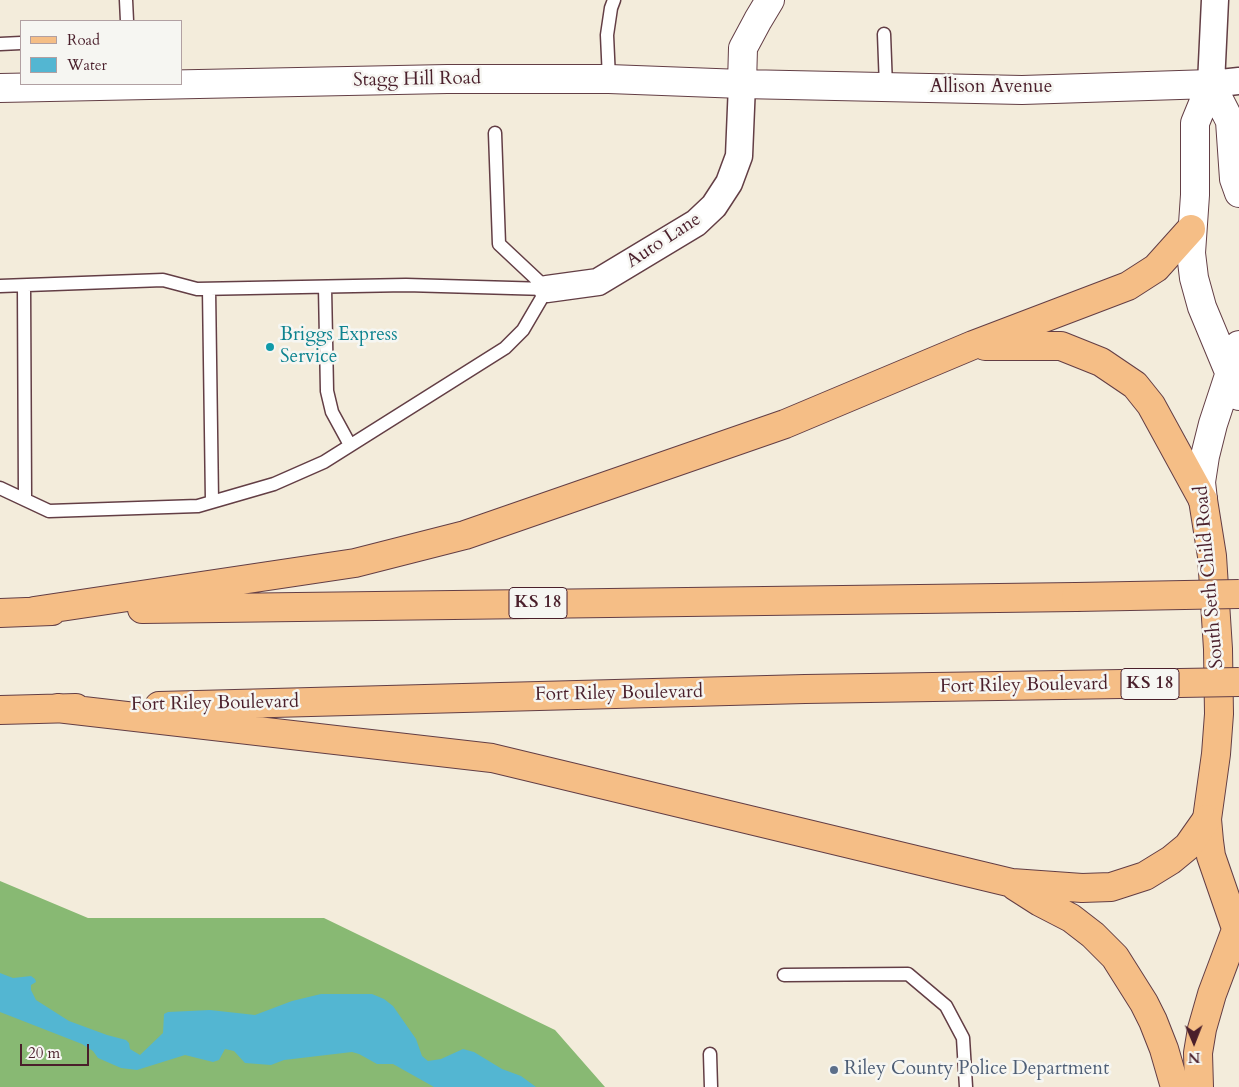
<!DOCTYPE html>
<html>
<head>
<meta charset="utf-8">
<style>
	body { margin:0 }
	#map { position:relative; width:1239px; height:1087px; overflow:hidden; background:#f3ecdb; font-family:Cardo,serif }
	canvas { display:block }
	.legend { position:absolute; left:20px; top:20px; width:162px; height:65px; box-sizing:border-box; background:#f6f6f2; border:1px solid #b1a0a2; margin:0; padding:6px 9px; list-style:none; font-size:15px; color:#4a1f2b }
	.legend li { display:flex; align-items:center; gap:10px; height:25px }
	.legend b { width:25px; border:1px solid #b1a0a2 }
	.north { position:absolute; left:1169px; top:1017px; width:50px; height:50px; -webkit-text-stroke:4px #f6f6f2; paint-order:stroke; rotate:179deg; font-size:14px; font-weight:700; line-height:20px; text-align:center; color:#4a1f2b }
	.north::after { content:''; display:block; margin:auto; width:18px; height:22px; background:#4a1f2b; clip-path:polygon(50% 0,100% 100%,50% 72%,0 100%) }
	.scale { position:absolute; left:20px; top:1044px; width:69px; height:22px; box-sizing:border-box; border:2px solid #4a1f2b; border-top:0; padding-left:6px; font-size:15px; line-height:18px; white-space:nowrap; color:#4a1f2b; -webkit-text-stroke:4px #f6f6f2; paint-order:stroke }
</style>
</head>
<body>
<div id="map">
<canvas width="1239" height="1087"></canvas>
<ul class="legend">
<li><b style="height:6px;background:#f5be86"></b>Road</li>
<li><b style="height:14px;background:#53b6d2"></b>Water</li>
</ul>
<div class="north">N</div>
<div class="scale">20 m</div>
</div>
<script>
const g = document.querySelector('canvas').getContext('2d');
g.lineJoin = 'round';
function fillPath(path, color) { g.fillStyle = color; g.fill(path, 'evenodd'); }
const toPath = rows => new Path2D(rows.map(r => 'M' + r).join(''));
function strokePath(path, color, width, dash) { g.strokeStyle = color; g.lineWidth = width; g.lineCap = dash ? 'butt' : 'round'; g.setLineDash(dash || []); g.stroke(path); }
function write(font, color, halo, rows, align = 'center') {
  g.font = font + ' Cardo,serif'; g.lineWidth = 5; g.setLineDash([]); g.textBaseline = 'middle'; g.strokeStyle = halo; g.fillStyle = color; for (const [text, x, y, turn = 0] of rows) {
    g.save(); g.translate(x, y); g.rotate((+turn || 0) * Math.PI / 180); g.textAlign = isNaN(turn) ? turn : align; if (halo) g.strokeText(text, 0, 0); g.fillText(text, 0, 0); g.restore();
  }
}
const forest = toPath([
	[0,881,88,918,324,918,555,1030,605,1087,0,1087]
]);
const water = toPath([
	[0,973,13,978,31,976,35,979,36,982,31,985,31,990,36,1000,69,1021,107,1035,126,1040,129,1043,130,1049,140,1055,163,1033,164,1014,168,1012,210,1010,255,1015,292,1001,321,994,372,994,384,999,393,1006,416,1039,422,1056,428,1061,441,1059,463,1049,474,1052,502,1069,521,1076,536,1087,434,1087,393,1064,377,1064,359,1054,352,1052,284,1060,271,1065,245,1063,234,1051,225,1049,219,1060,213,1062,185,1055,137,1070,121,1068,98,1058,93,1051,82,1044,0,1012]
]);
const service = toPath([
	[126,0,127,21],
	[884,34,886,87],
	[0,44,21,43],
	[609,79,607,35,611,8,614,0],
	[495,133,499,244,547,289],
	[0,286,163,280,197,289,406,285,547,289],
	[24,286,25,498],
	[325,287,327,391,332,412,350,445],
	[209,289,212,501],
	[0,488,49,511,198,506,274,484,324,462,505,348,523,330,547,289],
	[784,975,908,974,946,1006,963,1038,966,1087],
	[710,1054,711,1087]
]);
const minor = toPath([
	[1215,0,1211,84,1239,81],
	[547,289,598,282,696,223,714,206,729,183,739,156,742,84]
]);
const tertiary = toPath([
	[742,84,743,48,758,20,770,0],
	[1211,84,1195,123,1195,195,1191,253,1194,278,1202,307,1239,396],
	[1211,84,1230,121,1234,179,1239,193],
	[0,88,447,79,609,79,742,84,1022,90,1211,84],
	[1203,500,1201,482,1205,456,1213,424,1239,345]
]);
const primary = toPath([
	[1203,500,1212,556,1218,649,1219,714,1216,754,1207,819,1209,841,1211,856,1239,937],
	[1199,1087,1198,1053,1202,1029,1212,994,1239,922]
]);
const motorway = toPath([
	[985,346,1061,346,1101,362,1135,385,1151,405,1203,500],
	[142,609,1076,597],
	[34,611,355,563,465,535,785,424,973,345,1128,286,1156,268,1191,229],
	[0,613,52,611],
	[159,706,805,689,1062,685],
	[57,708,492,758,1012,883,1082,888,1111,887,1145,876,1171,860,1188,846,1207,819],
	[0,710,76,708],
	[1015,886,1040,902,1071,918,1093,935,1115,957,1144,1003,1153,1021,1164,1049,1175,1087]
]);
const motorwayBridge = toPath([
	[1076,597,1239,594],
	[1062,685,1239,682]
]);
const markers = [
	[270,347,5,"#0f9aa8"],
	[834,1070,5,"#5c6f8a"]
];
const shields = [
	[538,603,58],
	[1150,684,58]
];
const shieldNames = [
	["KS 18",538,603],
	["KS 18",1150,684]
];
const streetNames = [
	["Stagg Hill Road",417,80,-1],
	["Allison Avenue",991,88],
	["Auto Lane",664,241,-33],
	["South Seth Child Road",1210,577,-95],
	["Fort Riley Boulevard",1024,686,-1],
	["Fort Riley Boulevard",619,694,-1],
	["Fort Riley Boulevard",215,704,-1]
];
const cultureNames = [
	["Briggs Express",280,336],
	["Service",280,358]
];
const serviceNames = [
	["Riley County Police Department",844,1070]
];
fillPath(forest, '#88b973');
fillPath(water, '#53b6d2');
strokePath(service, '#633e45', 15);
strokePath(minor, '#633e45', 29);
strokePath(tertiary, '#633e45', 30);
strokePath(primary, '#633e45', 30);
strokePath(motorway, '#633e45', 30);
strokePath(service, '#fff', 12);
strokePath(minor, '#fff', 26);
strokePath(tertiary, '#fff', 28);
strokePath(primary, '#f5be86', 28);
strokePath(motorway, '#f5be86', 28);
strokePath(motorwayBridge, '#633e45', 30, []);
strokePath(motorwayBridge, '#f5be86', 28);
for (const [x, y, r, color] of markers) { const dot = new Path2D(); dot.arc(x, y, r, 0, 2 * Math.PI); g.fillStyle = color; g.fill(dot); strokePath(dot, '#f6f6f2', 2); }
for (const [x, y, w] of shields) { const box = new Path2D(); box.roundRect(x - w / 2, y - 15.5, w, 31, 4); g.fillStyle = '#f6f6f2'; g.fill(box); strokePath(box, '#4a1f2b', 1); }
write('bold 18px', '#4a1f2b', null, shieldNames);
write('19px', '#4a1f2b', '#f6f6f2', streetNames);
write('19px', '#0d838f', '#f6f6f2', cultureNames, 'left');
write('19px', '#4e5e75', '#f6f6f2', serviceNames, 'left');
</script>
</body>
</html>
